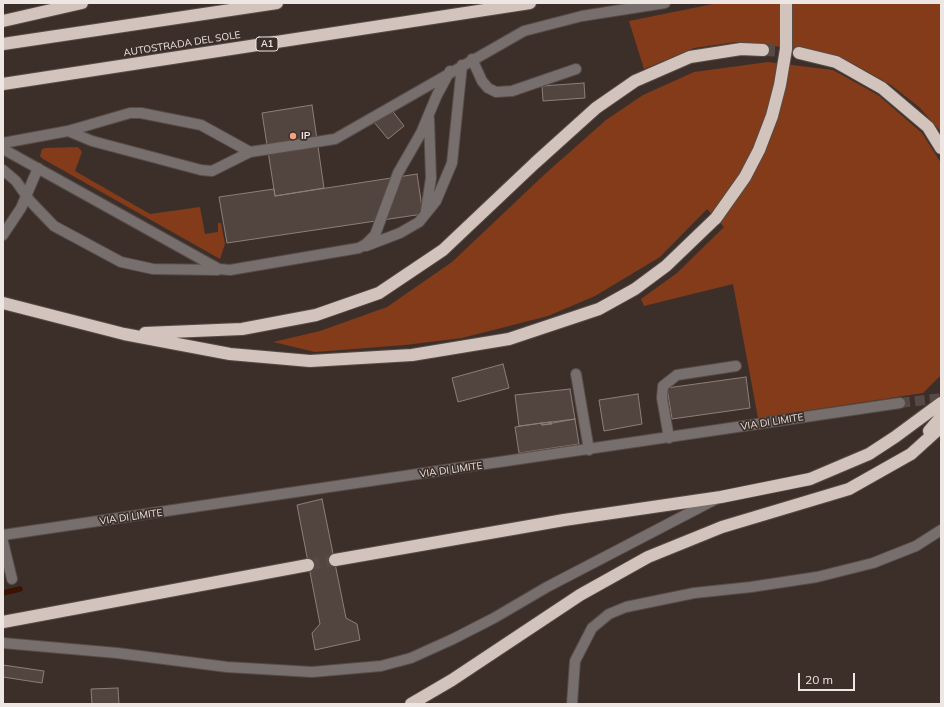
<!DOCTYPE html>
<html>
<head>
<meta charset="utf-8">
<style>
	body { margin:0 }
	#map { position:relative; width:944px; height:707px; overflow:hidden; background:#3c2f2a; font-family:Mulish,sans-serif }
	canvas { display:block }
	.frame { position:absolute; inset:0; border:4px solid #eee6e2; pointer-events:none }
	.scale { position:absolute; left:798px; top:673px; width:57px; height:18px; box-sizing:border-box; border:2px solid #eee6e2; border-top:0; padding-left:5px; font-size:12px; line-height:14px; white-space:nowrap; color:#eee6e2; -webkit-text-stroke:3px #3c2f2a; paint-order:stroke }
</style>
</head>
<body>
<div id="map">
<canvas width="944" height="707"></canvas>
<div class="frame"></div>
<div class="scale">20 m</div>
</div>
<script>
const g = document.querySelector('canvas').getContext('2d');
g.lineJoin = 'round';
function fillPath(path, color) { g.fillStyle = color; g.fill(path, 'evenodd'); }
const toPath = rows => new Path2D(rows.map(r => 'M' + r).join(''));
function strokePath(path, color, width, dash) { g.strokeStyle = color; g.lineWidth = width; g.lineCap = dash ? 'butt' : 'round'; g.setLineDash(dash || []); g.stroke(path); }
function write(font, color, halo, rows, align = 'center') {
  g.font = font + ' Mulish,sans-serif'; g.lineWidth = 3.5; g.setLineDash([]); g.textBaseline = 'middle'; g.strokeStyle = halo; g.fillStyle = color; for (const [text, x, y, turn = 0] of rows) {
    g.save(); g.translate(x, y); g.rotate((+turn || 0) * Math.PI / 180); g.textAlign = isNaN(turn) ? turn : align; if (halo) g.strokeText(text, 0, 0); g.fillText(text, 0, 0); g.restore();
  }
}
const green = toPath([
	[718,3,941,3,941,132,919,107,891,85,850,62,800,49,736,42,694,48,644,69,629,21],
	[768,62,833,70,878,95,922,133,941,163,941,375,923,393,758,418,733,284,644,306,641,299,677,273,724,227,707,209,660,257,595,296,548,316,462,338,405,345,315,352,273,342,320,331,387,307,452,262,545,174,606,120,643,95,694,72],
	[78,147,82,152,75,171,150,214,200,207,205,234,218,232,218,223,221,223,225,244,220,259,43,159,40,156,42,149,46,148]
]);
const stream = toPath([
	[3,593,20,589]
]);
const building = toPath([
	[584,83,585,98,543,101,542,86,584,83],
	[312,105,324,188,275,196,262,113,312,105],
	[391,109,404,126,388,139,374,122,391,109],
	[417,174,423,214,227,243,219,197,274,189,275,196,417,174],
	[503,364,509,388,458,402,452,378,503,364],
	[746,377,750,408,672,419,667,388,746,377],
	[570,389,575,419,519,426,515,395,570,389],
	[638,394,642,424,604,431,599,400,638,394],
	[575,419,579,444,519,453,515,427,541,423,542,425,575,419],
	[551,422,552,424,542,425,541,423,551,422],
	[322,499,346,618,357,624,360,640,315,650,312,633,320,624,297,505,322,499],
	[3,665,44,671,42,683,3,677,3,665],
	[118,688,119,704,92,704,91,689,118,688]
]);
const minorTunnel = toPath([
	[900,403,941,398]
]);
const highwayTunnel = toPath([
	[763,50,792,51,799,53],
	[308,565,335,560]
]);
const minor = toPath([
	[472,59,482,81,488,88,496,92,512,91,576,69],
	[68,131,92,141,201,170,212,171,250,152],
	[3,143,68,131,130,113,141,113,201,125,250,152,335,139,524,31,582,16,665,3],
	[3,149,219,269,230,270,359,248,366,244,375,235,398,173,421,133,437,95,450,71],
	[3,170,16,181,30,201,54,226,121,262,153,269,218,270],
	[426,211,431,178,429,119],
	[3,235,21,208,38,168],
	[366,246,400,233,419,222,436,201,452,163,462,65],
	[576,374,589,450],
	[669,438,662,398,663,386,677,375,736,366],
	[3,535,900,403],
	[3,542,12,579],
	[3,643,117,653,227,667,312,672,381,666,411,658,453,639,494,618,547,587,716,499],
	[572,704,575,661,592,628,609,614,626,607,694,593,751,587,817,577,873,563,916,546,941,530]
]);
const highway = toPath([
	[3,21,82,3],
	[3,44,277,3],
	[799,53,836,62,882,88,928,127,941,148],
	[3,84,530,3],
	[3,303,124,334,230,354,310,361,412,355,509,339,599,309,635,289,666,266,716,218],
	[145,333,242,329,316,315,379,293,443,250,535,163,596,108,635,81,690,57,741,49,763,50],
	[929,431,941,417],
	[335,560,564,520,721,497,810,479,869,454,895,437,941,403],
	[3,622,308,565],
	[411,704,452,680,580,595,648,557,722,527,849,489,911,454,941,427]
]);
const highwayBridge = toPath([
	[716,218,745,177,759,150,772,116,780,85,786,49,786,3]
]);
const markers = [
	[293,136,4,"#f2a07f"]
];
const shields = [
	[267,44,22]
];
const shieldNames = [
	["A1",267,44]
];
const streetNames = [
	["AUTOSTRADA DEL SOLE",182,44,-9],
	["VIA DI LIMITE",772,422,-9],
	["VIA DI LIMITE",451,470,-8],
	["VIA DI LIMITE",131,517,-8]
];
const poiNames = [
	["IP",301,136]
];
fillPath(green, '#833b1a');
strokePath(stream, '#3b1302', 5.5);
fillPath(building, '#52453f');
strokePath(building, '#8d7e78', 1);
strokePath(minorTunnel, '#574a46', 10, [10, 5]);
strokePath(highwayTunnel, '#574a46', 12, [12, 6]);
strokePath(minor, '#584c47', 12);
strokePath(highway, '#584c47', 14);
strokePath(minor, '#766f6d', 10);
strokePath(highway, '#d3c3bd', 12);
strokePath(highwayBridge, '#584c47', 14, []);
strokePath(highwayBridge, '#d3c3bd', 12);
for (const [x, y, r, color] of markers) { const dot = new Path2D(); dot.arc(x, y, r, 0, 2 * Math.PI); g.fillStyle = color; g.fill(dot); strokePath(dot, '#3c2f2a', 1.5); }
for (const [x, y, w] of shields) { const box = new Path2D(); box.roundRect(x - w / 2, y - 7, w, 14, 3); g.fillStyle = '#3c2f2a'; g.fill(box); strokePath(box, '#eee6e2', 1); }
write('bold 9px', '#eee6e2', null, shieldNames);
write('10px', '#eee6e2', '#3c2f2a', streetNames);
write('bold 10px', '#eee6e2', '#3c2f2a', poiNames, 'left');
</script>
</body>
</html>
